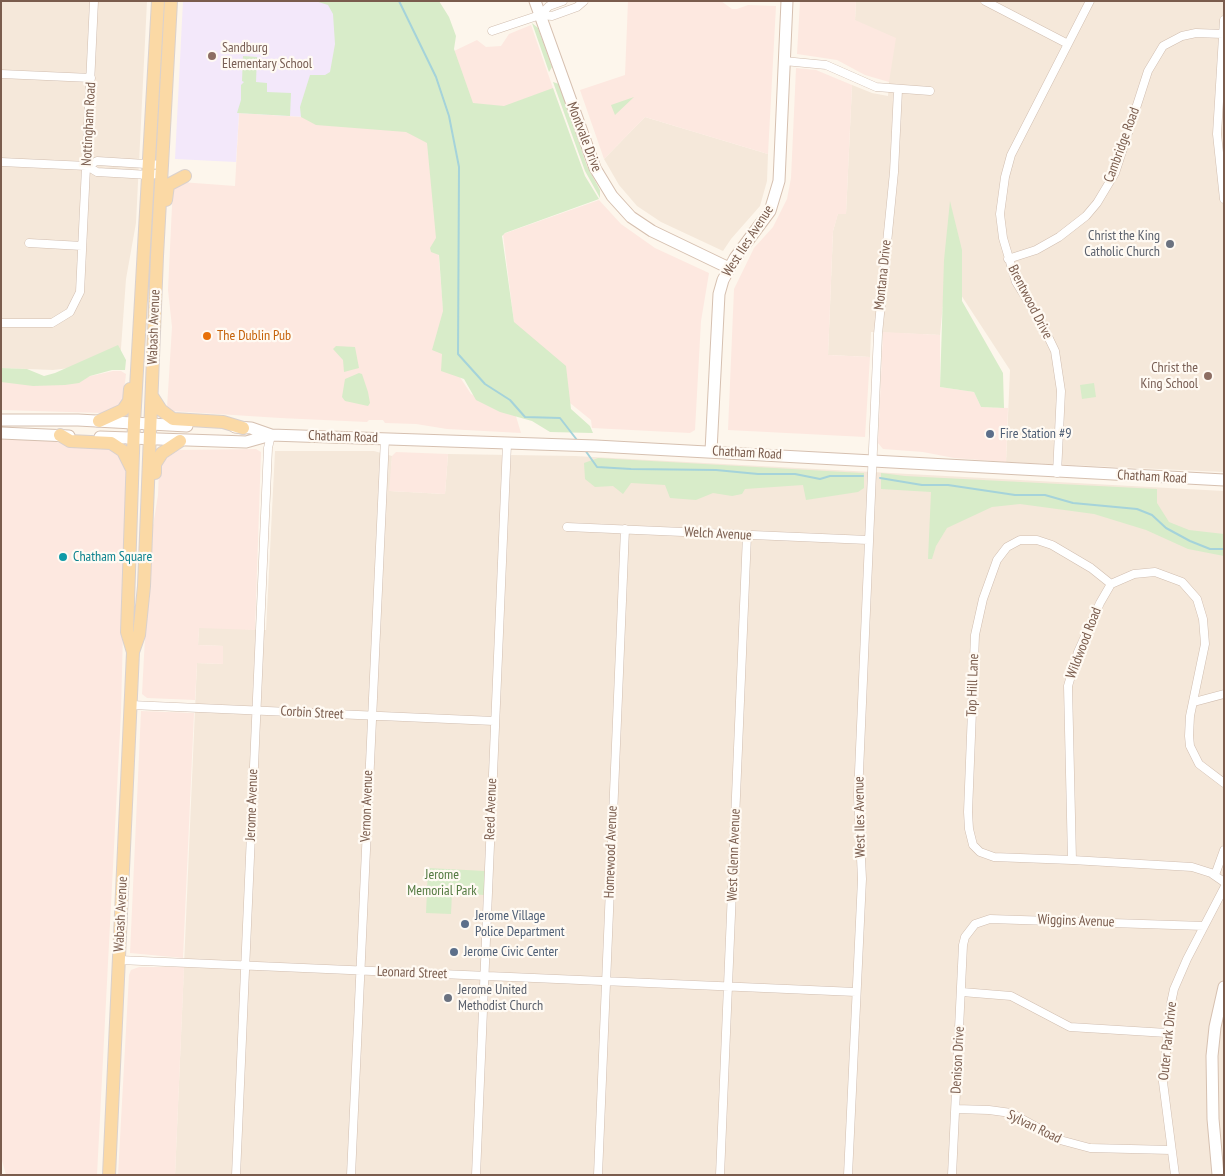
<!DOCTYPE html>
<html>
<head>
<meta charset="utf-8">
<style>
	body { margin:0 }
	#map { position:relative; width:1225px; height:1176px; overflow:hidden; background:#fdf6ec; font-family:"PT Sans Narrow",sans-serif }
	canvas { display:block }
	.frame { position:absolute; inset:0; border:2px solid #7a5c4d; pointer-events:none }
</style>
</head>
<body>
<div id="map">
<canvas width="1225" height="1176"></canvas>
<div class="frame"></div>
</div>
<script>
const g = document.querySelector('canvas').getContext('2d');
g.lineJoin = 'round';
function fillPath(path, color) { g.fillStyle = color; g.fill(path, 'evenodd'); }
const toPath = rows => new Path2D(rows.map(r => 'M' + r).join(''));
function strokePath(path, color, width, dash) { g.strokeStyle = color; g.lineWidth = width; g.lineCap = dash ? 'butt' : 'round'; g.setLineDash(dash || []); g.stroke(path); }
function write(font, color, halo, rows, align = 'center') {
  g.font = font + ' "PT Sans Narrow",sans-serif'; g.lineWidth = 4.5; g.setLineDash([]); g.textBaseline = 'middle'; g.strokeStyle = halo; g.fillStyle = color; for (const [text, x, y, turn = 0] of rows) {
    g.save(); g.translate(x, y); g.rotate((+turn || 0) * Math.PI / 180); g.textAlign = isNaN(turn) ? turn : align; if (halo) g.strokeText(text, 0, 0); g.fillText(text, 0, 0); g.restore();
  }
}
const residential = toPath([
	[1,1,147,1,136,223,126,279,120,362,53,370,1,368],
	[856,1,1224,1,1224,472,1006,462,1010,370,946,272,940,335,871,332,870,357,828,355,833,231,838,213,846,214,852,85,872,93,888,96,889,82,855,20],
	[645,117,768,154,767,181,760,206,731,239,723,251,661,222,637,206,619,185,604,159],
	[275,451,374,451,392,456,390,491,445,494,448,454,575,456,1224,491,1224,1175,175,1175,197,663,223,664,223,646,198,645,199,627,266,630]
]);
const commercial = toPath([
	[628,1,721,1,732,9,737,9,748,5,776,6,768,154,645,117,604,159,580,90,625,75],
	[800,1,856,1,855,20,896,38,889,82,865,75,837,60,797,54],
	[531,25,554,91,475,121,452,52,477,40,486,47,501,46,509,34],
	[796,68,816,70,852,85,846,214,838,214,833,231,828,355,870,357,865,437,728,430,734,289,754,248,773,227,787,199,791,178],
	[239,113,428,125,444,320,452,365,471,394,515,413,521,433,447,429,416,424,385,423,383,420,369,420,367,422,280,418,171,411,167,408,172,327,168,290,173,185,181,182,235,186],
	[599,200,621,224,655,248,709,273,701,321,695,430,690,433,592,428,591,420,565,399,514,323,503,234],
	[883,332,940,335,940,387,974,392,981,407,1008,408,1006,462,954,458,923,452,883,449,878,443],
	[113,371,121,371,126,374,123,400,119,406,103,413,1,410,1,381,82,378],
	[1,437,41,440,117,450,127,469,121,712,97,1175,6,1175,1,1157],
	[256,449,261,452,255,630,199,628,198,645,223,646,223,664,197,663,195,700,147,698,142,694,145,637,150,592,153,526,158,495,159,470,163,460,177,450],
	[396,452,448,454,445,494,389,491,392,456],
	[141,711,194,713,183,958,130,953],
	[139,967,184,967,175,1175,118,1175,129,975,131,970]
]);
const education = toPath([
	[183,1,345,1,339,119,239,113,236,162,175,159]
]);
const green = toPath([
	[315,1,439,1,449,17,456,36,454,49,473,103,504,106,553,88,585,176,599,199,505,233,502,236,514,322,566,366,571,409,590,426,593,433,550,432,532,421,500,412,476,400,464,379,441,371,442,354,432,350,443,311,439,255,431,252,430,248,436,238,427,143,406,132,316,125,301,117,300,107,310,75,325,75,330,72,335,44,333,14,328,5],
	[532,23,538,28,552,67,549,72],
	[243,56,257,57,256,82,267,83,267,92,291,93,290,116,237,113,241,100,241,85,244,82,242,81],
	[553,82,559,84,587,166,600,190,600,198,585,171],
	[634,97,615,115,611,105],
	[950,201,962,250,962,301,1003,373,1004,408,981,407,974,392,940,387,944,260],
	[118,345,126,360,125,370,112,370,90,376,79,383,65,385,33,386,1,382,1,368,27,369,44,376,55,373],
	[336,346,355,347,359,368,344,372,343,360,333,349],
	[359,373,362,374,368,392,370,403,368,406,345,401,342,397,345,379],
	[1094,383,1096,397,1082,399,1080,385],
	[598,458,862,473,864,473,864,488,858,492,806,500,803,485,745,489,742,494,732,496,713,493,696,500,670,498,665,485,631,483,623,494,613,486,595,487,585,479,584,463],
	[881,473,905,476,1157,489,1157,503,1169,522,1189,530,1224,534,1224,556,1188,549,1146,530,1094,514,1020,504,992,507,947,528,936,546,932,559,928,559,931,492,881,489],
	[428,868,485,871,484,895,452,893,451,914,426,913]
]);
const stream = toPath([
	[399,1,436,77,449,116,459,167,458,354,485,384,510,400,525,417,560,418,577,440],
	[585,450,597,467,631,469,716,470,758,474,795,474,820,479,830,476,863,476],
	[880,478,922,485,948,485,1015,495,1045,495,1073,503,1137,509,1152,515,1166,528,1190,541,1210,549,1224,549]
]);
const street = toPath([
	[985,1,1068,44],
	[540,15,549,6,563,1],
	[1224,20,1217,134,1224,199],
	[492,31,540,15,552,16,577,7,584,1],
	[784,61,826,65,876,87,930,91],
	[1,74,91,78],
	[1,162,87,166,97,172,149,175,162,173],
	[87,166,97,161,162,165],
	[29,243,82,246],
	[1008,259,1036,250,1059,237,1086,216,1097,203,1115,173,1148,71,1163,46,1182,36,1196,33,1223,34],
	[1,323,52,323,70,312,80,292,94,1],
	[1057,473,1061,391,1055,351,1042,324,1016,282,1003,238,1000,214,1005,177,1011,155,1090,1],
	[567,527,868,540],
	[1194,702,1224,694],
	[131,705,494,721],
	[1224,783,1199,764,1190,746,1189,736,1190,716,1205,644,1203,619,1197,599,1182,582,1155,572,1134,574,1111,584,1100,603,1078,652,1068,686,1072,860,1192,867,1211,873,1224,882],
	[1072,860,994,857,980,852,973,845,969,829,968,812,975,635,983,599,997,560,1007,547,1020,540,1037,540,1052,545,1091,568,1111,584],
	[1215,875,1224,850],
	[119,960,856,992],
	[962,992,1011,996,1070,1027,1167,1033],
	[956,1109,989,1110,1011,1113,1060,1140,1090,1148,1171,1150],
	[236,1175,268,448,271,435],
	[351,1175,385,438],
	[476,1175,507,444],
	[598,1175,625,529],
	[720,1175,747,535],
	[848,1175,862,879,858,795,878,334,894,172,898,90],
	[952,1175,963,945,965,937,975,924,990,919,1204,926],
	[1175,1175,1163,1082,1171,1003,1174,989,1187,959,1224,888]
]);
const secondary = toPath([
	[535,1,595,168,612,196,631,217,652,231,729,268],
	[1,420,78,420,187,426],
	[235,427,251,428,271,435],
	[1,433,69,436],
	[100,437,246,442,271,435,596,446,1224,480],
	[711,451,719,294,723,280,735,258,770,211,779,181,787,1],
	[1218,1175,1213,1119,1212,1056,1215,1027,1224,987]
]);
const primary = toPath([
	[166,200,168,185,185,176],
	[152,396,161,410,173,419,223,422,243,428],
	[99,421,123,410,129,401,130,389],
	[60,435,70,441,111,443,123,451,132,469],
	[155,473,155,464,162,453,180,441],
	[133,652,127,632,134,423,158,1],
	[109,1175,133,652,139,635,144,586,157,256,171,1]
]);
const markers = [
	[212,56,5,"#8d6e63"],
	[1170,244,5,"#6b7280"],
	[207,336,5,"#e8710a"],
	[1208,376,5,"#8d6e63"],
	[990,434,5,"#5c6f8a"],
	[63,557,5,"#0f9aa8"],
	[465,924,5,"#5c6f8a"],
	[454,952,5,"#5c6f8a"],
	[448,998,5,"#6b7280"]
];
const educationNames = [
	["Sandburg",222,48],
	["Elementary School",222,64],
	["Christ the",1198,368,"right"],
	["King School",1198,384,"right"]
];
const streetNames = [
	["Nottingham Road",89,124,-87],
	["Montvale Drive",584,137,69],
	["Cambridge Road",1122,145,-70],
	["West Iles Avenue",748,241,-57],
	["Montana Drive",883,275,-84],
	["Brentwood Drive",1030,302,63],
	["Wabash Avenue",154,327,-88],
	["Chatham Road",343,437,2],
	["Chatham Road",747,453,3],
	["Chatham Road",1152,477,3],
	["Welch Avenue",718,534,3],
	["Wildwood Road",1084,643,-69],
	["Top Hill Lane",973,685,-88],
	["Corbin Street",312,713,3],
	["Jerome Avenue",252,805,-88],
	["Vernon Avenue",367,806,-88],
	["Reed Avenue",491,809,-88],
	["West Iles Avenue",860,817,-91],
	["Homewood Avenue",611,852,-88],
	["West Glenn Avenue",734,855,-88],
	["Wabash Avenue",121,914,-87],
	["Wiggins Avenue",1076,921,2],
	["Leonard Street",412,973,2],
	["Outer Park Drive",1168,1041,-84],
	["Denison Drive",958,1060,-87],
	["Sylvan Road",1034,1127,26]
];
const worshipNames = [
	["Christ the King",1160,236],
	["Catholic Church",1160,252],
	["Jerome United",458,990,"left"],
	["Methodist Church",458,1006,"left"]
];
const foodNames = [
	["The Dublin Pub",217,336]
];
const serviceNames = [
	["Fire Station #9",1000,434],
	["Jerome Village",475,916],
	["Police Department",475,932],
	["Jerome Civic Center",464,952]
];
const cultureNames = [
	["Chatham Square",73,557]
];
const parkNames = [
	["Jerome",442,875],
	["Memorial Park",442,891]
];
fillPath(residential, '#f5e8da');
fillPath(commercial, '#fde8e0');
fillPath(education, '#f3e8fa');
fillPath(green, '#d8ecc9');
strokePath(stream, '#a5d3da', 2);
strokePath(street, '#d1beb0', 9);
strokePath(secondary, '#d6c0b0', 13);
strokePath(primary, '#dad1cd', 14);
strokePath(street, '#fff', 8);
strokePath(secondary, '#fff', 11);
strokePath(primary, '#fbd9a5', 12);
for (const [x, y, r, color] of markers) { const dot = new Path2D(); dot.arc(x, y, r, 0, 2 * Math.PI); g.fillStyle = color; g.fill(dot); strokePath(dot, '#fffaf3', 2); }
write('14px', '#785e54', '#fffaf3', educationNames, 'left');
write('14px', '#7a5c4d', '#fffaf3', streetNames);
write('14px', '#5b616d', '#fffaf3', worshipNames, 'right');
write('14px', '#c56008', '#fffaf3', foodNames, 'left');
write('14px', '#4e5e75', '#fffaf3', serviceNames, 'left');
write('14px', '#0d838f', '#fffaf3', cultureNames, 'left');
write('14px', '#537a41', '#fffaf3', parkNames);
</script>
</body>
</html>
